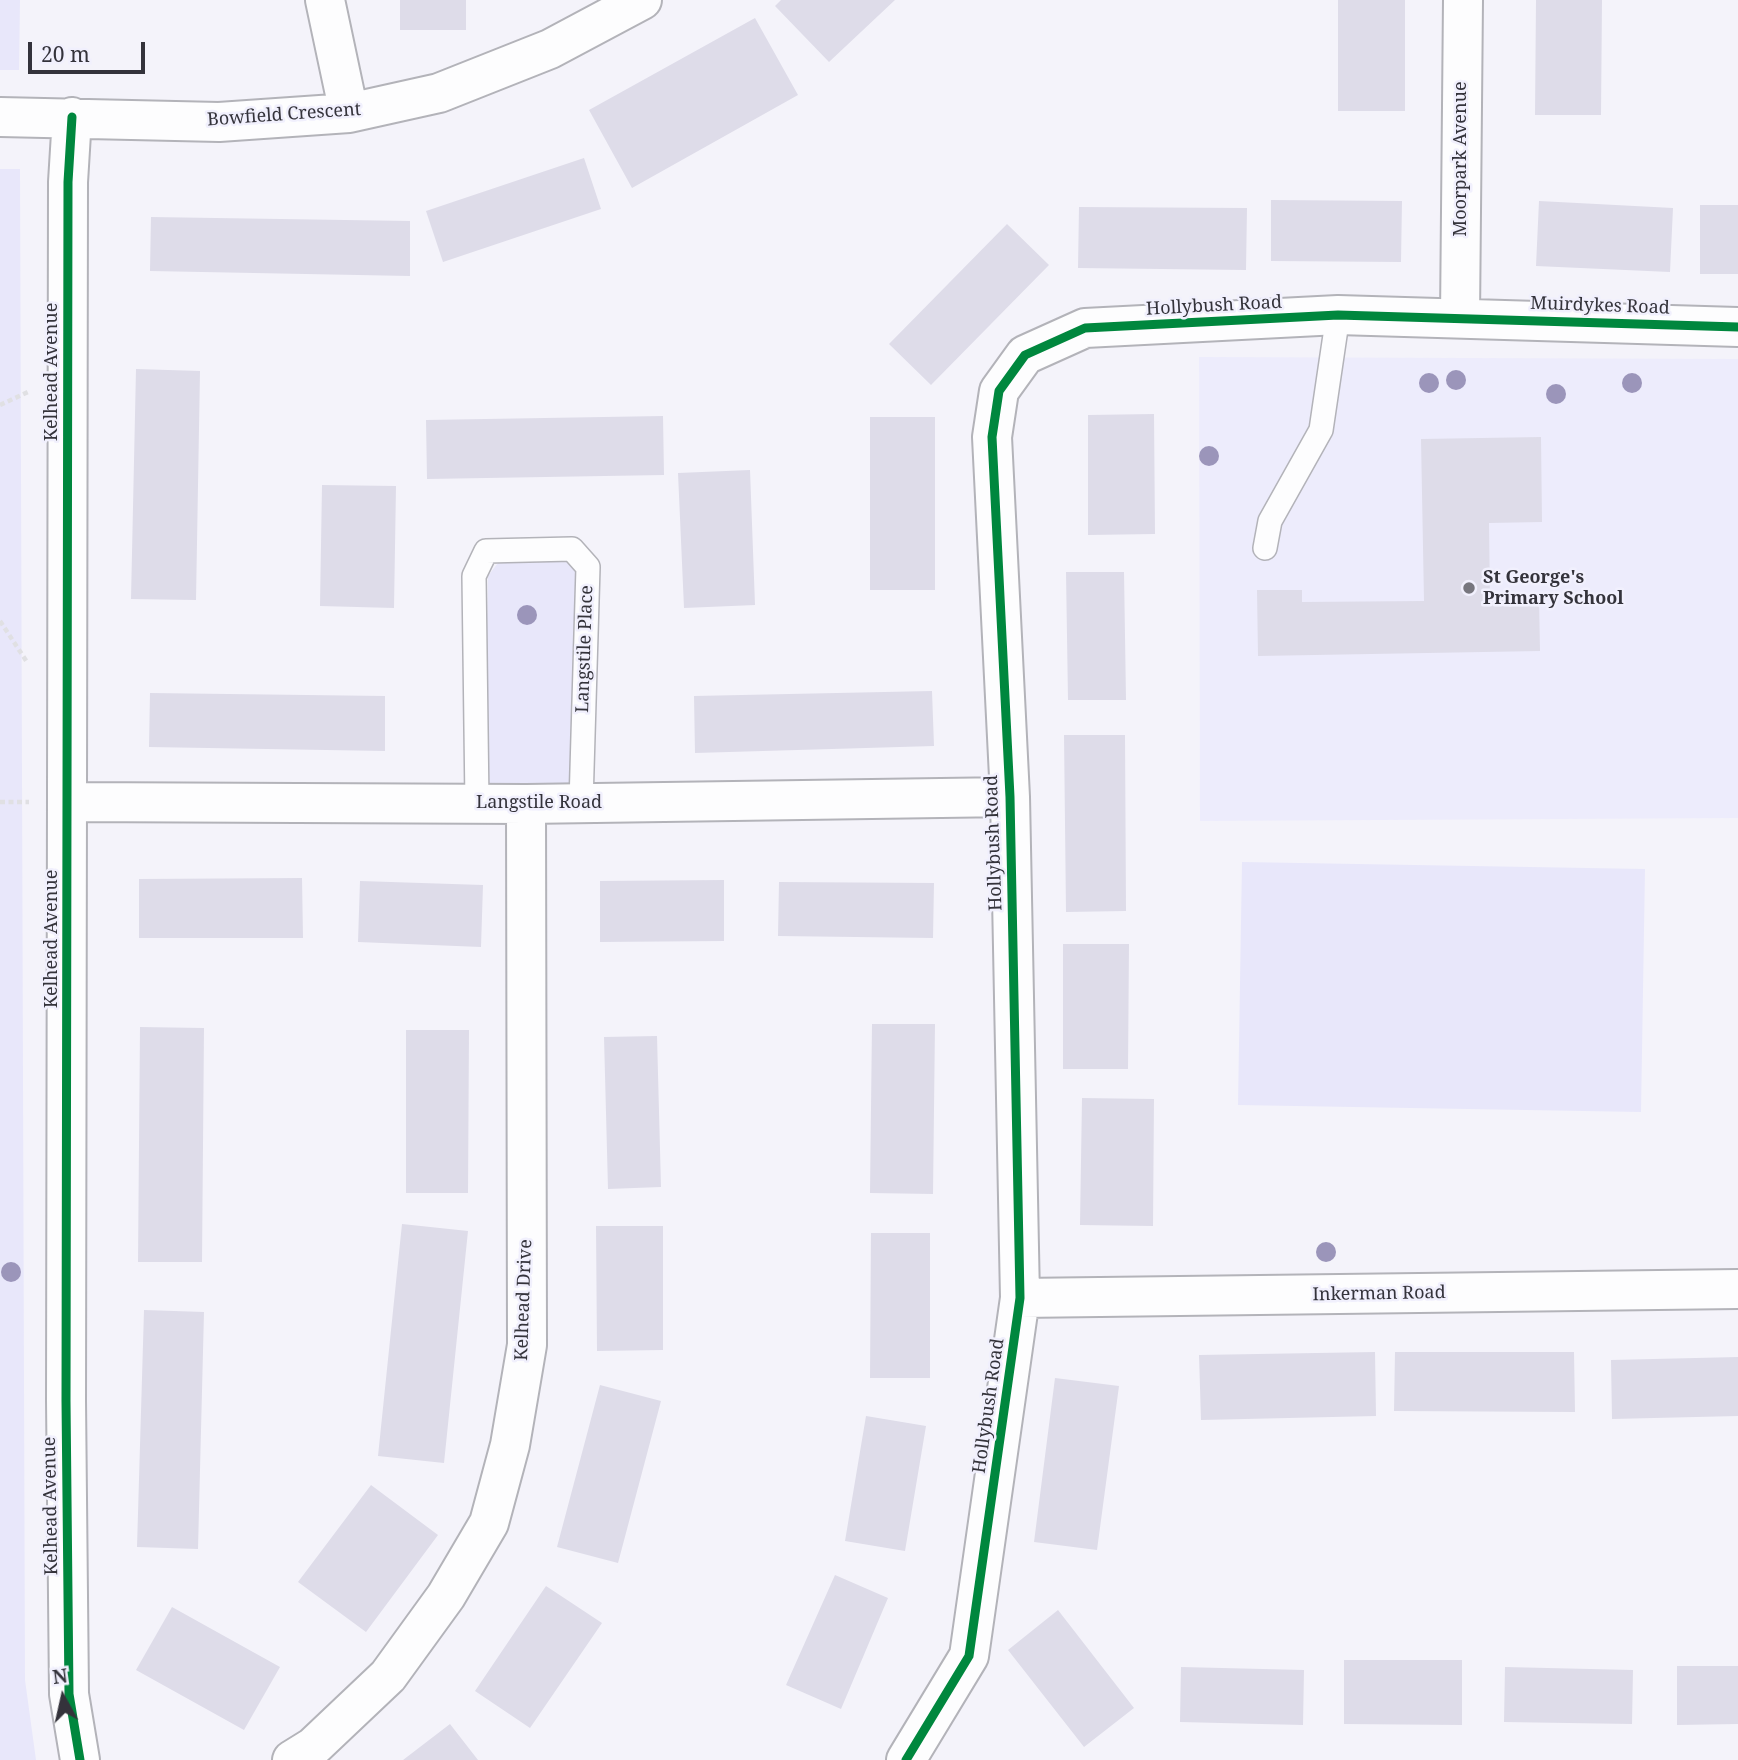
<!DOCTYPE html>
<html>
<head>
<meta charset="utf-8">
<style>
	body { margin:0 }
	#map { position:relative; width:1738px; height:1760px; overflow:hidden; background:#f4f3fa; font-family:"Noto Serif",serif }
	canvas { display:block }
	.north { position:absolute; left:28px; top:1662px; width:70px; height:70px; -webkit-text-stroke:5px #f1f0fd; paint-order:stroke; rotate:352deg; font-size:19px; font-weight:700; line-height:28px; text-align:center; color:#34333b }
	.north::after { content:''; display:block; margin:auto; width:24px; height:32px; background:#34333b; clip-path:polygon(50% 0,100% 100%,50% 72%,0 100%) }
	.scale { position:absolute; left:28px; top:42px; width:117px; height:32px; box-sizing:border-box; border:4px solid #34333b; border-top:0; padding-left:9px; font-size:21px; line-height:24px; white-space:nowrap; color:#34333b; -webkit-text-stroke:5px #f1f0fd; paint-order:stroke }
</style>
</head>
<body>
<div id="map">
<canvas width="1738" height="1760"></canvas>
<div class="north">N</div>
<div class="scale">20 m</div>
</div>
<script>
const g = document.querySelector('canvas').getContext('2d');
g.lineJoin = 'round';
function fillPath(path, color) { g.fillStyle = color; g.fill(path, 'evenodd'); }
const toPath = rows => new Path2D(rows.map(r => 'M' + r).join(''));
function strokePath(path, color, width, dash) { g.strokeStyle = color; g.lineWidth = width; g.lineCap = dash ? 'butt' : 'round'; g.setLineDash(dash || []); g.stroke(path); }
function write(font, color, halo, rows, align = 'center') {
  g.font = font + ' "Noto Serif",serif'; g.lineWidth = 5; g.setLineDash([]); g.textBaseline = 'middle'; g.strokeStyle = halo; g.fillStyle = color; for (const [text, x, y, turn = 0] of rows) {
    g.save(); g.translate(x, y); g.rotate((+turn || 0) * Math.PI / 180); g.textAlign = isNaN(turn) ? turn : align; if (halo) g.strokeText(text, 0, 0); g.fillText(text, 0, 0); g.restore();
  }
}
const built = toPath([
	[1199,357,1738,359,1738,818,1200,821]
]);
const green = toPath([
	[0,0,20,0,19,70,0,70],
	[0,169,20,169,25,1680,36,1760,0,1760],
	[561,556,575,571,574,785,484,786,488,576,501,559],
	[1242,862,1645,869,1641,1112,1238,1105]
]);
const building = toPath([
	[400,0,466,0,466,30,400,30],
	[781,0,895,0,829,62,775,6],
	[1338,0,1405,0,1405,111,1338,111],
	[1536,0,1602,0,1601,115,1535,115],
	[755,18,798,95,632,188,589,110],
	[584,158,601,209,443,262,426,211],
	[1271,200,1402,201,1401,262,1271,261],
	[1539,201,1673,208,1670,272,1536,266],
	[1700,205,1738,205,1738,274,1700,274],
	[1079,207,1247,208,1246,270,1078,268],
	[151,217,410,221,410,276,150,271],
	[1007,224,1049,265,931,385,889,344],
	[136,369,200,371,196,600,131,599],
	[1154,414,1155,534,1088,535,1088,415],
	[663,416,664,475,427,479,426,420],
	[870,417,935,417,935,590,870,590],
	[1541,437,1542,522,1489,523,1490,600,1539,599,1540,651,1258,656,1257,590,1302,590,1302,602,1424,601,1421,439],
	[750,470,755,605,684,608,678,473],
	[322,485,396,486,394,608,320,606],
	[1066,572,1124,572,1126,700,1068,700],
	[932,691,934,746,695,753,694,696],
	[150,693,385,696,385,751,149,747],
	[1064,735,1125,735,1126,911,1066,912],
	[302,878,303,938,139,938,139,879],
	[724,880,724,941,600,942,600,881],
	[360,881,483,885,481,947,358,942],
	[779,882,934,883,933,938,778,936],
	[1063,944,1129,944,1128,1069,1063,1069],
	[872,1024,935,1024,933,1194,870,1193],
	[140,1027,204,1028,202,1262,138,1262],
	[406,1030,469,1030,468,1193,406,1193],
	[657,1036,661,1187,608,1189,604,1037],
	[1082,1098,1154,1099,1153,1226,1080,1225],
	[402,1224,468,1231,444,1463,378,1456],
	[596,1226,663,1226,663,1350,597,1351],
	[871,1233,930,1233,930,1378,870,1378],
	[144,1310,204,1312,198,1549,137,1547],
	[1375,1352,1376,1416,1201,1420,1199,1355],
	[1395,1352,1574,1352,1575,1412,1394,1411],
	[1738,1357,1738,1416,1612,1419,1611,1360],
	[1055,1378,1119,1386,1097,1550,1034,1542],
	[600,1385,661,1401,618,1563,557,1547],
	[866,1416,926,1426,905,1551,845,1541],
	[371,1485,438,1535,366,1632,298,1582],
	[835,1575,888,1598,841,1709,786,1685],
	[546,1586,602,1623,530,1728,475,1691],
	[172,1607,280,1667,244,1730,136,1670],
	[1058,1610,1134,1708,1084,1747,1008,1650],
	[1344,1660,1462,1660,1462,1725,1344,1724],
	[1677,1666,1738,1666,1738,1724,1677,1725],
	[1181,1667,1304,1670,1303,1725,1180,1722],
	[1505,1667,1633,1670,1632,1724,1504,1722],
	[450,1724,478,1760,403,1760]
]);
const path = toPath([
	[0,405,28,392],
	[0,621,27,662],
	[0,802,29,802]
]);
const lane = toPath([
	[1265,548,1270,521,1321,430,1338,315],
	[477,804,474,576,486,551,572,549,588,567,581,803]
]);
const street = toPath([
	[325,0,349,113],
	[0,117,219,122,349,113,439,93,550,49,642,0],
	[72,117,68,182,66,1400,69,1694,80,1760],
	[1460,317,1463,0],
	[69,802,526,804,1010,797],
	[1020,1298,1738,1289],
	[292,1760,313,1747,388,1676,446,1596,489,1523,510,1445,527,1345,526,804],
	[906,1760,969,1656,1020,1298,1010,797,992,437,999,391,1025,355,1085,328,1338,315,1738,327]
]);
const cycleway = toPath([
	[72,117,68,182,66,1400,69,1694,80,1760],
	[906,1760,969,1656,1020,1298,1010,797,992,437,999,391,1025,355,1085,328,1338,315,1738,327]
]);
const trees = [
	[1456,380],
	[1429,383],
	[1632,383],
	[1556,394],
	[1209,456],
	[527,615],
	[1326,1252],
	[11,1272]
];
const markers = [
	[1469,588,7,"#77767e"]
];
const streetNames = [
	["Bowfield Crescent",284,115,-4],
	["Moorpark Avenue",1461,159,-90],
	["Hollybush Road",1214,306,-3],
	["Muirdykes Road",1600,306,2],
	["Kelhead Avenue",52,372,-90],
	["Langstile Place",585,649,-88],
	["Langstile Road",539,803],
	["Hollybush Road",994,843,-92],
	["Kelhead Avenue",52,939,-90],
	["Inkerman Road",1379,1294,-1],
	["Kelhead Drive",524,1300,-88],
	["Hollybush Road",989,1406,-82],
	["Kelhead Avenue",51,1506,-91]
];
const poiNames = [
	["St George's",1483,578],
	["Primary School",1483,599]
];
fillPath(built, '#edecfc');
fillPath(green, '#e8e7fa');
fillPath(building, '#dedce9');
strokePath(lane, '#b3b3b9', 26);
strokePath(street, '#b3b3b9', 42);
strokePath(path, '#e0e0e3', 4.5, [5, 3.5]);
strokePath(lane, '#fdfdfe', 23);
strokePath(street, '#fdfdfe', 38);
strokePath(cycleway, '#00873e', 9);
g.fillStyle = '#9b95ba';
for (const [x, y] of trees) { g.beginPath(); g.arc(x, y, 10, 0, 2 * Math.PI); g.fill(); }
for (const [x, y, r, color] of markers) { const dot = new Path2D(); dot.arc(x, y, r, 0, 2 * Math.PI); g.fillStyle = color; g.fill(dot); strokePath(dot, '#f1f0fd', 2.5); }
write('18px', '#34333b', '#f1f0fd', streetNames);
write('bold 18px', '#34333b', '#f1f0fd', poiNames, 'left');
</script>
</body>
</html>
